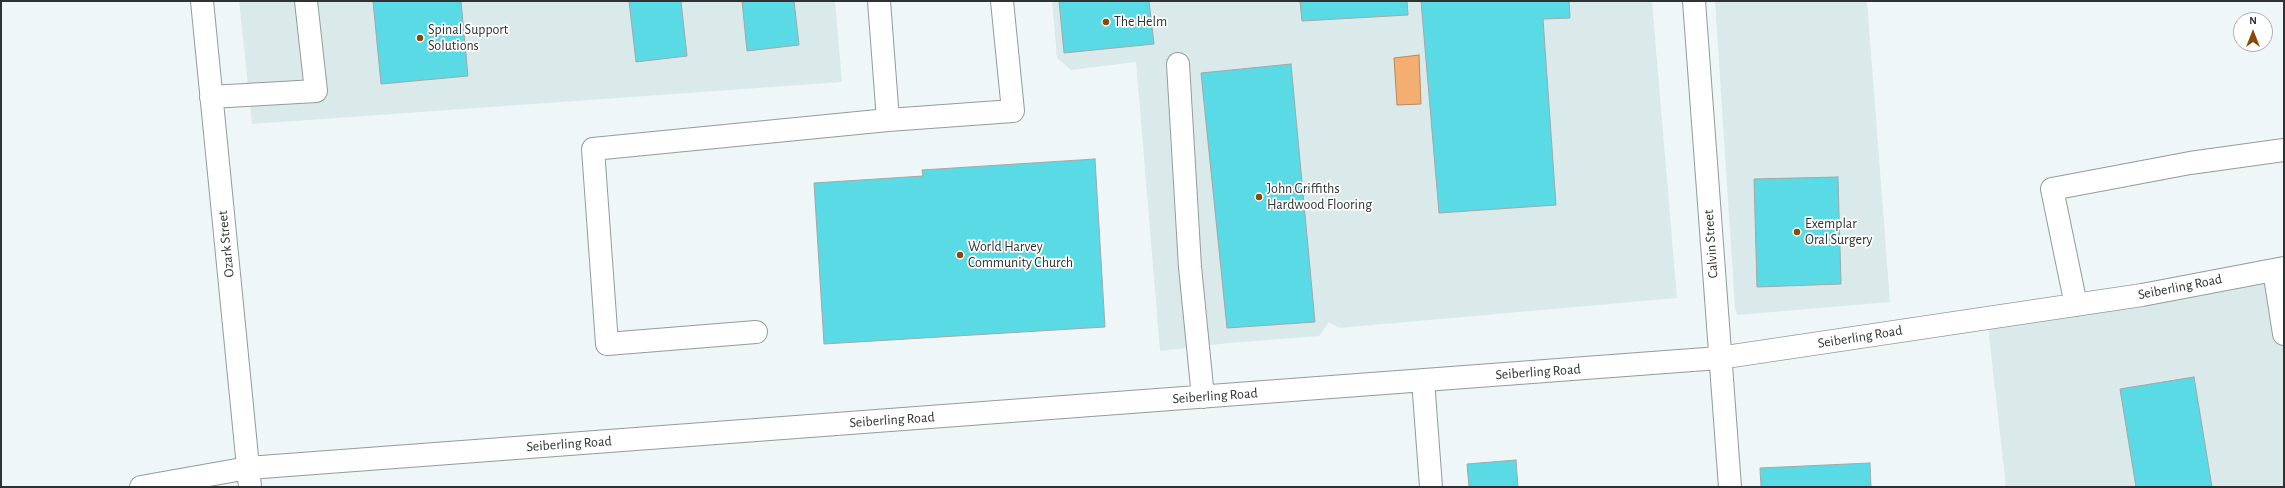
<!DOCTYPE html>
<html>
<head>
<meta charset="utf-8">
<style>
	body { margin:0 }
	#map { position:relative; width:2285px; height:488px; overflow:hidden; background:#eff6f7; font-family:"Alegreya Sans",sans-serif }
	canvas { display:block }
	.frame { position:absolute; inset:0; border:2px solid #2f3232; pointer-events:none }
	.north { position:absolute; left:2233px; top:12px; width:40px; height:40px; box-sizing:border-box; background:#fff; border:1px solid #acadad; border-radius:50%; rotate:0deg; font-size:11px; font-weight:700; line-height:16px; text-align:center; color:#2f3232 }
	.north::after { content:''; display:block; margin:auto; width:14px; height:18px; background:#874b08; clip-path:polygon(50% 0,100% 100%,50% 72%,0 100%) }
</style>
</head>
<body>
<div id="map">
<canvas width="2285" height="488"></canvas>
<div class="frame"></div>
<div class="north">N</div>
</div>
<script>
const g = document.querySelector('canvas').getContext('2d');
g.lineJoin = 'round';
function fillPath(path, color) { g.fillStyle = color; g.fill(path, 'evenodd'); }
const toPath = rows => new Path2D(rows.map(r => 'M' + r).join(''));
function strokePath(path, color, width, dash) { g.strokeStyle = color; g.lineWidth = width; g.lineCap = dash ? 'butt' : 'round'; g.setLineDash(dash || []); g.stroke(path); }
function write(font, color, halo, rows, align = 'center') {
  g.font = font + ' "Alegreya Sans",sans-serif'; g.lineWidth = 3.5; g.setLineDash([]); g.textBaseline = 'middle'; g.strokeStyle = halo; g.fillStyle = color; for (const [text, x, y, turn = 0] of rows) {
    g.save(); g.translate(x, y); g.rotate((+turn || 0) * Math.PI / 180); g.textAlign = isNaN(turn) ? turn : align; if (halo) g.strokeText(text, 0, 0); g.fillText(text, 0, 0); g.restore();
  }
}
const built = toPath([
	[239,1,835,1,842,82,252,124],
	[1052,1,1652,1,1677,298,1339,328,1329,322,1319,336,1229,343,1160,351,1136,62,1071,70,1057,58],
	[1715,1,1867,1,1890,302,1737,315,1735,308],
	[2284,268,2284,487,2006,487,1987,318]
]);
const water = toPath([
	[1419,55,1421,104,1397,105,1394,58,1419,55]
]);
const building = toPath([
	[373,1,461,1,468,76,381,84,373,1],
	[629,1,681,1,687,56,636,62,629,1],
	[742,1,794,1,799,45,747,51,742,1],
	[1059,1,1149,1,1154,44,1064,53,1059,1],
	[1300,1,1407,1,1408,15,1302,21,1300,1],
	[1421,1,1569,1,1570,18,1543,19,1556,205,1439,213,1421,1],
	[1291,64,1315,322,1227,328,1201,73,1291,64],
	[1095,159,1105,327,824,344,814,183,923,176,922,170,1095,159],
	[1838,177,1841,284,1757,287,1754,179,1838,177],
	[2194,377,2212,487,2136,487,2120,389,2194,377],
	[1516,460,1518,487,1469,487,1467,464,1516,460],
	[1870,463,1871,487,1761,487,1760,468,1870,463]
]);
const minor = toPath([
	[202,1,250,487],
	[1694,1,1730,487],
	[1178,64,1190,267,1203,397],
	[211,97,316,91,306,1],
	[888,120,1013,111,1002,1],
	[2274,270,2284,334],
	[2076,305,2052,189,2190,163,2284,150],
	[756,332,607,344,593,149,888,120,879,1],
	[1423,380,1431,487],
	[141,487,248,468,1719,358,2142,295,2284,268]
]);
const markers = [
	[1106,22,4,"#874b08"],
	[420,38,4,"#874b08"],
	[1259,197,4,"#874b08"],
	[1797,232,4,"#874b08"],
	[960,255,4,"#874b08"]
];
const poiNames = [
	["The Helm",1114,22],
	["Spinal Support",428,30],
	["Solutions",428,46],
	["John Griffiths",1267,189],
	["Hardwood Flooring",1267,205],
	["Exemplar",1805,224],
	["Oral Surgery",1805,240],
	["World Harvey",968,247],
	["Community Church",968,263]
];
const streetNames = [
	["Ozark Street",226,244,-96],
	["Calvin Street",1711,244,-94],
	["Seiberling Road",2180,287,-11],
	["Seiberling Road",1860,337,-9],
	["Seiberling Road",1538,372,-4],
	["Seiberling Road",1215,396,-4],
	["Seiberling Road",892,420,-4],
	["Seiberling Road",569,444,-4]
];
fillPath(built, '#daeaeb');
fillPath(water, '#f5ae72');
strokePath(water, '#ba895f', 1);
fillPath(building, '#59dae5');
strokePath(building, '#a2a8a9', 1);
strokePath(minor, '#949b9b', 24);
strokePath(minor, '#fff', 22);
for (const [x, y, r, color] of markers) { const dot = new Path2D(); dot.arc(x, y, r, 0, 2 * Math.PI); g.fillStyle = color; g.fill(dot); strokePath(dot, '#fff', 1.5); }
write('14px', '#2f3232', '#fff', poiNames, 'left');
write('14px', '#2f3232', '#fff', streetNames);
</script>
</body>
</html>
